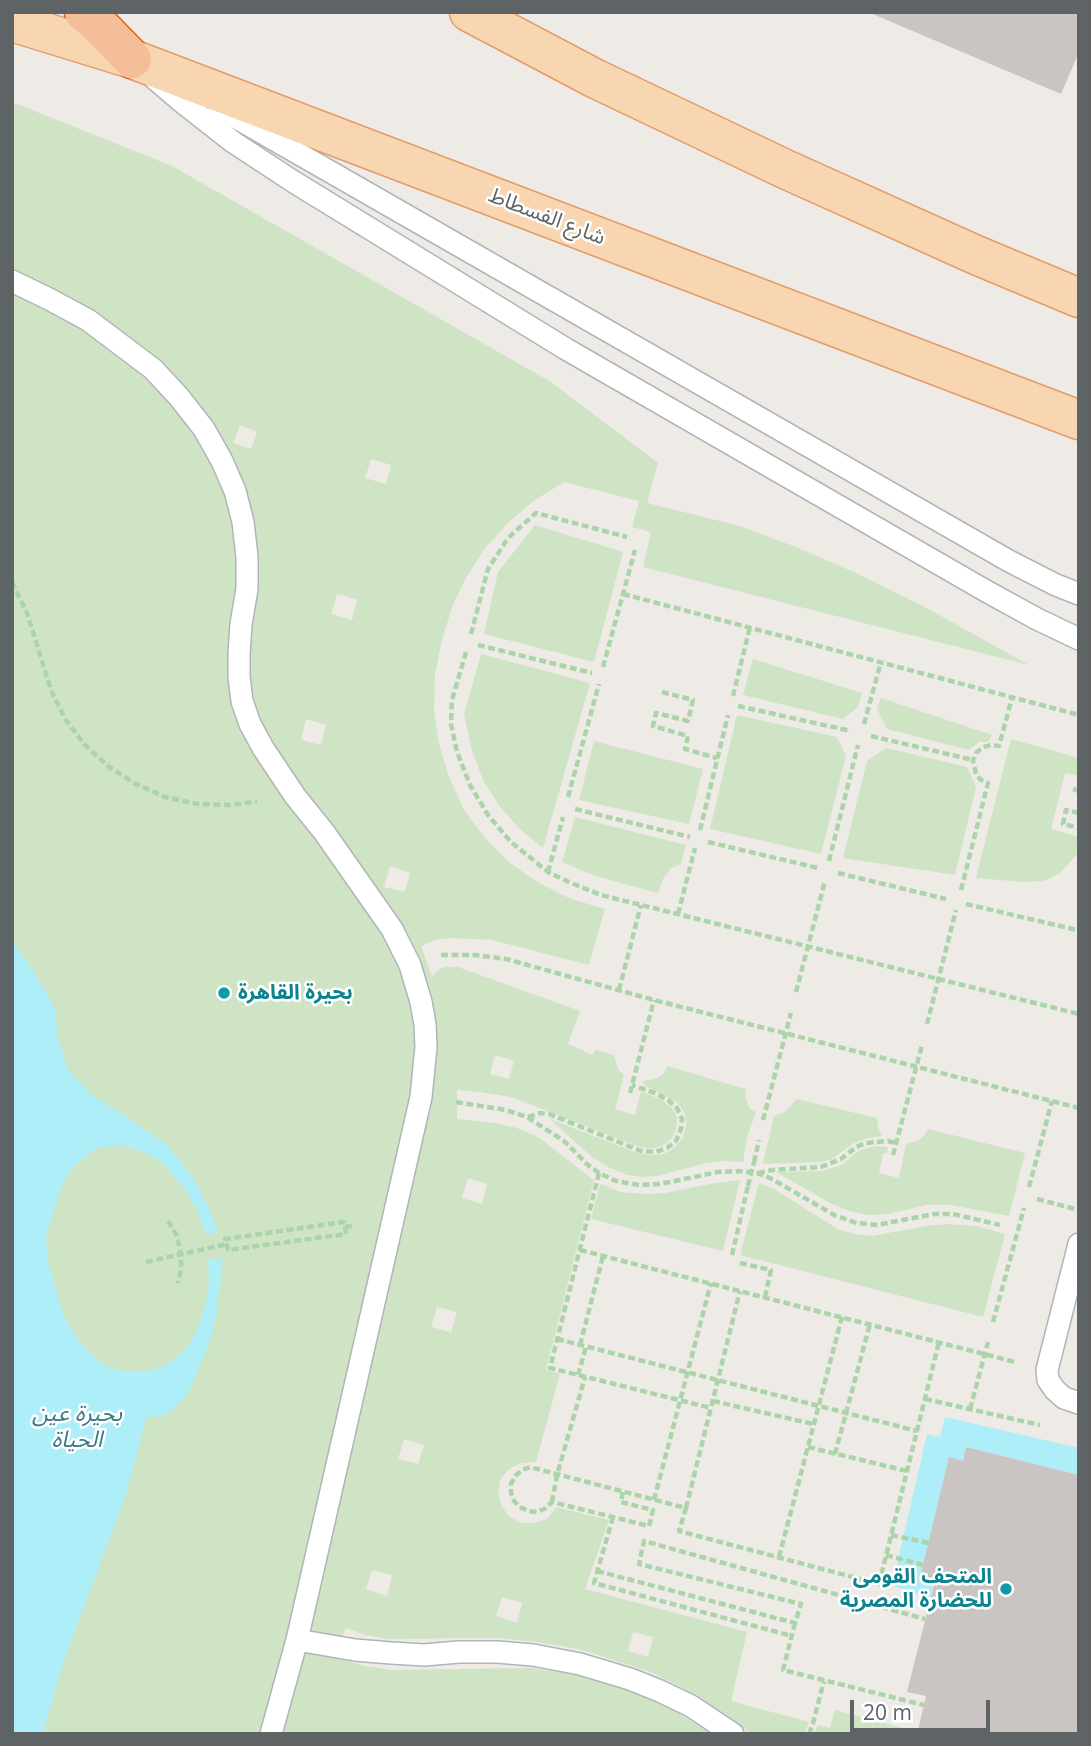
<!DOCTYPE html>
<html>
<head>
<meta charset="utf-8">
<style>
	body { margin:0 }
	#map { position:relative; width:1091px; height:1746px; overflow:hidden; background:#eeeae6; font-family:"Open Sans",sans-serif }
	canvas { display:block }
	.frame { position:absolute; inset:0; border:14px solid #5e6365; pointer-events:none }
	.scale { position:absolute; left:850px; top:1700px; width:140px; height:32px; box-sizing:border-box; border:4px solid #5e6365; border-top:0; padding-left:9px; font-size:21px; line-height:24px; white-space:nowrap; color:#5e6365; -webkit-text-stroke:5px #fff; paint-order:stroke }
</style>
</head>
<body>
<div id="map">
<canvas width="1091" height="1746"></canvas>
<div class="frame"></div>
<div class="scale">20 m</div>
</div>
<script>
const g = document.querySelector('canvas').getContext('2d');
g.lineJoin = 'round';
function fillPath(path, color) { g.fillStyle = color; g.fill(path, 'evenodd'); }
const toPath = rows => new Path2D(rows.map(r => 'M' + r).join(''));
function strokePath(path, color, width, dash) { g.strokeStyle = color; g.lineWidth = width; g.lineCap = dash ? 'butt' : 'round'; g.setLineDash(dash || []); g.stroke(path); }
function write(font, color, halo, rows, align = 'center') {
  g.font = font + ' "Open Sans","Noto Sans Arabic",sans-serif'; g.lineWidth = 5; g.setLineDash([]); g.textBaseline = 'middle'; g.strokeStyle = halo; g.fillStyle = color; for (const [text, x, y, turn = 0] of rows) {
    g.save(); g.translate(x, y); g.rotate((+turn || 0) * Math.PI / 180); g.textAlign = isNaN(turn) ? turn : align; if (halo) g.strokeText(text, 0, 0); g.fillText(text, 0, 0); g.restore();
  }
}
const green = toPath([
	[12,102,172,166,551,382,658,463,647,503,740,526,796,547,856,573,925,607,1029,665,643,567,651,532,632,527,639,501,564,482,535,500,509,522,485,548,467,576,452,607,442,640,435,674,434,709,439,744,449,777,464,810,485,838,510,863,539,883,571,899,605,909,589,965,492,940,450,938,435,940,421,946,432,977,438,970,445,967,458,967,580,1011,568,1044,593,1055,595,1050,614,1055,618,1069,624,1075,615,1109,635,1115,641,1091,662,1100,671,1107,677,1117,676,1129,672,1138,664,1145,655,1148,647,1148,637,1146,511,1097,480,1092,457,1090,457,1119,495,1123,517,1128,538,1137,594,1180,546,1370,560,1374,536,1462,521,1463,509,1469,500,1480,498,1494,502,1507,510,1517,522,1523,535,1523,547,1519,553,1512,556,1507,609,1520,585,1589,747,1632,731,1701,809,1722,804,1734,752,1734,712,1706,681,1687,651,1672,579,1649,531,1641,495,1638,388,1639,365,1635,346,1628,333,1657,365,1666,392,1670,532,1668,581,1676,633,1692,672,1709,712,1734,12,1734],
	[240,425,257,432,251,449,233,443],
	[371,459,391,465,386,484,365,478],
	[337,594,357,600,352,620,331,614],
	[306,719,326,725,321,745,301,740],
	[390,866,410,873,405,892,384,887],
	[495,1055,514,1061,509,1079,490,1074],
	[468,1178,487,1184,482,1204,462,1198],
	[437,1307,457,1312,451,1332,431,1327],
	[404,1439,424,1445,418,1464,398,1459],
	[372,1570,392,1575,387,1596,366,1589],
	[502,1597,522,1603,517,1623,496,1616],
	[633,1632,653,1637,648,1657,628,1651],
	[535,525,623,552,594,662,484,634,498,572],
	[481,654,590,683,543,848,520,829,501,808,484,782,472,751,464,714],
	[753,659,862,693,858,707,843,719,743,695],
	[881,698,992,735,988,742,979,742,969,750,887,729,877,709],
	[737,715,837,737,846,756,821,854,710,829],
	[1011,739,1079,758,1079,776,1065,773,1051,829,1079,837,1079,852,1060,873,1044,881,1023,882,976,878],
	[594,741,703,769,689,824,579,800],
	[886,748,967,767,976,787,955,875,843,858,867,761],
	[575,817,686,845,681,864,671,868,663,879,658,893,595,876,562,862],
	[667,1066,746,1089,745,1096,747,1102,750,1109,756,1112,747,1137,743,1162,724,1161,706,1163,658,1176,641,1177,624,1174,608,1167,592,1157,550,1119,637,1153,651,1155,664,1154,674,1148,683,1138,686,1126,685,1114,678,1103,643,1084,643,1081,658,1078,664,1073],
	[796,1099,877,1118,878,1127,882,1136,868,1138,854,1143,832,1159,821,1162,763,1164,774,1116,784,1112,791,1106],
	[928,1129,1025,1153,1009,1216,951,1205,927,1205,888,1214,868,1215,849,1211,830,1203,776,1172,822,1171,842,1165,857,1152,866,1148,876,1146,888,1147,887,1153,883,1153,879,1173,899,1178,906,1144,919,1140,925,1135],
	[740,1180,723,1251,591,1219,600,1184,621,1192,643,1194,665,1193,715,1183],
	[759,1183,774,1189,838,1229,854,1234,872,1236,926,1226,946,1224,976,1226,1005,1234,983,1317,740,1255],
	[835,1710,917,1732,917,1734,813,1734,818,1725,830,1728]
]);
const water = toPath([
	[12,940,36,975,56,1011,57,1035,68,1070,92,1095,125,1116,167,1145,195,1180,210,1211,218,1232,206,1235,198,1212,185,1188,160,1161,140,1150,117,1145,94,1149,73,1167,61,1188,46,1236,48,1260,55,1288,64,1316,79,1342,99,1362,118,1371,140,1372,158,1369,174,1360,187,1348,198,1329,205,1308,209,1283,208,1260,222,1258,220,1285,216,1316,208,1347,187,1395,174,1409,161,1416,147,1417,125,1497,63,1663,43,1734,12,1734],
	[945,1417,1079,1448,1079,1475,966,1447,963,1461,949,1458,920,1577,934,1581,931,1597,892,1586,927,1434,940,1437]
]);
const building = toPath([
	[868,12,1079,12,1079,52,1061,94],
	[966,1447,1079,1475,1079,1734,917,1734,926,1696,907,1692,935,1581,920,1577,949,1457,963,1461]
]);
const path = toPath([
	[12,582,27,613,51,690,65,719,85,745,109,767,136,784,165,797,198,804,230,805,257,802],
	[623,594,1079,715],
	[471,634,488,569,508,538,536,513,627,537],
	[478,645,592,673],
	[466,652,452,700,451,724,457,752,470,785,488,815,511,842,548,872,569,882,601,895,1079,1014],
	[603,667,635,550],
	[662,692,693,700,688,721,656,713,653,726,688,736,685,749,717,758],
	[733,696,750,627],
	[738,706,851,731],
	[864,724,881,662],
	[871,736,973,760],
	[1073,789,1079,791],
	[568,797,599,684],
	[575,809,690,837],
	[1079,813,1066,810,1063,824,1079,828],
	[700,830,728,715],
	[708,842,818,868],
	[829,861,858,745],
	[548,872,563,817],
	[838,873,946,899],
	[961,890,988,783,981,780,976,774,973,760,977,752,983,747,991,745,999,746,1012,698],
	[966,904,1077,930],
	[678,914,695,848],
	[441,955,475,955,506,959,654,1000,1079,1108],
	[619,990,641,905],
	[796,992,825,881],
	[927,1024,956,910],
	[630,1093,654,1000],
	[456,1102,506,1110,527,1117,564,1141,588,1165,599,1173,616,1181,639,1185,660,1184,718,1172,739,1171,757,1173,770,1178,836,1216,857,1223,877,1225,934,1214,953,1214,1000,1225],
	[528,1117,540,1113,549,1114,641,1151,655,1152,667,1148,676,1141,681,1129,682,1119,677,1108,668,1100,655,1093,632,1085],
	[763,1120,791,1013],
	[893,1155,922,1045],
	[754,1162,759,1140],
	[599,1173,550,1368,711,1408],
	[758,1173,772,1170,821,1167,841,1159,856,1147,866,1143,888,1141,896,1143],
	[1029,1187,1052,1101],
	[1037,1199,1075,1209],
	[168,1221,177,1236,181,1254,181,1269,178,1283],
	[345,1227,346,1234,228,1250,225,1239,344,1222,345,1227,355,1226],
	[580,1250,1015,1362],
	[732,1255,748,1186],
	[146,1262,227,1244],
	[740,1263,771,1270,765,1297],
	[993,1322,1024,1208],
	[557,1339,917,1431],
	[580,1345,603,1256],
	[578,1375,586,1347],
	[925,1399,1040,1425],
	[713,1401,813,1424],
	[970,1409,988,1342],
	[808,1447,907,1471],
	[835,1454,870,1324],
	[623,1492,621,1502,653,1510,649,1526,552,1502,546,1508,537,1512,528,1511,520,1507,514,1501,511,1493,511,1484,515,1476,522,1470,530,1467,545,1471,686,1508,679,1531,879,1584,939,1342],
	[654,1500,711,1283],
	[552,1502,557,1475,585,1377],
	[686,1508,740,1291],
	[613,1517,594,1583,792,1636],
	[891,1535,929,1543],
	[886,1555,923,1565],
	[779,1557,842,1317],
	[597,1571,795,1623,801,1604,639,1564,644,1541,925,1619],
	[795,1623,783,1670,924,1705],
	[809,1734,813,1723,824,1681]
]);
const service = toPath([
	[155,79,182,102,233,142,294,182,566,349,986,591,1037,619,1079,639],
	[219,108,1009,561,1056,585,1079,594],
	[12,281,49,299,88,320,153,369,179,397,204,429,222,461,235,491,243,522,247,557,247,589,241,624,239,655,239,677,242,701,250,724,263,748,295,796,324,832,392,929,410,965,421,1002,425,1024,426,1047,421,1097,297,1640,271,1734],
	[1079,1244,1047,1370,1048,1380,1055,1390,1064,1398,1079,1403],
	[297,1640,355,1650,391,1653,424,1655,459,1652,497,1652,533,1655,580,1664,630,1679,660,1691,691,1706,733,1734]
]);
const primary = toPath([
	[469,12,594,78,785,169,976,255,1079,298],
	[12,22,132,59,1079,420]
]);
const motorway = toPath([
	[84,12,95,21,132,59]
]);
const pathBridge = toPath([
	[748,1186,754,1162]
]);
const markers = [
	[224,993,7,"#0f9aa8"],
	[1006,1589,7,"#0f9aa8"]
];
const streetNames = [
	["شارع الفسطاط",547,217,21]
];
const cultureNames = [
	["بحيرة القاهرة",238,993],
	["المتحف القومى",992,1577,"right"],
	["للحضارة المصرية",992,1601,"right"]
];
const waterNames = [
	["بحيرة عين",77,1414],
	["الحياة",77,1440]
];
fillPath(green, '#cee4c5');
fillPath(water, '#adeef8');
fillPath(building, '#cac5c2');
strokePath(service, '#b1b5b7', 24);
strokePath(primary, '#e59b68', 41);
strokePath(motorway, '#e06014', 41);
strokePath(path, '#abd4a9', 4.5, [7, 3.5]);
strokePath(service, '#fff', 21);
strokePath(primary, '#f8d6b1', 38);
strokePath(motorway, '#f4bf98', 38);
strokePath(pathBridge, '#abd4a9', 4.5, [7, 3.5]);
for (const [x, y, r, color] of markers) { const dot = new Path2D(); dot.arc(x, y, r, 0, 2 * Math.PI); g.fillStyle = color; g.fill(dot); strokePath(dot, '#fff', 2.5); }
write('21px', '#5e6365', '#fff', streetNames);
write('bold 21px', '#0d838f', '#fff', cultureNames, 'left');
write('italic 23px', '#3e7987', '#fff', waterNames);
</script>
</body>
</html>
